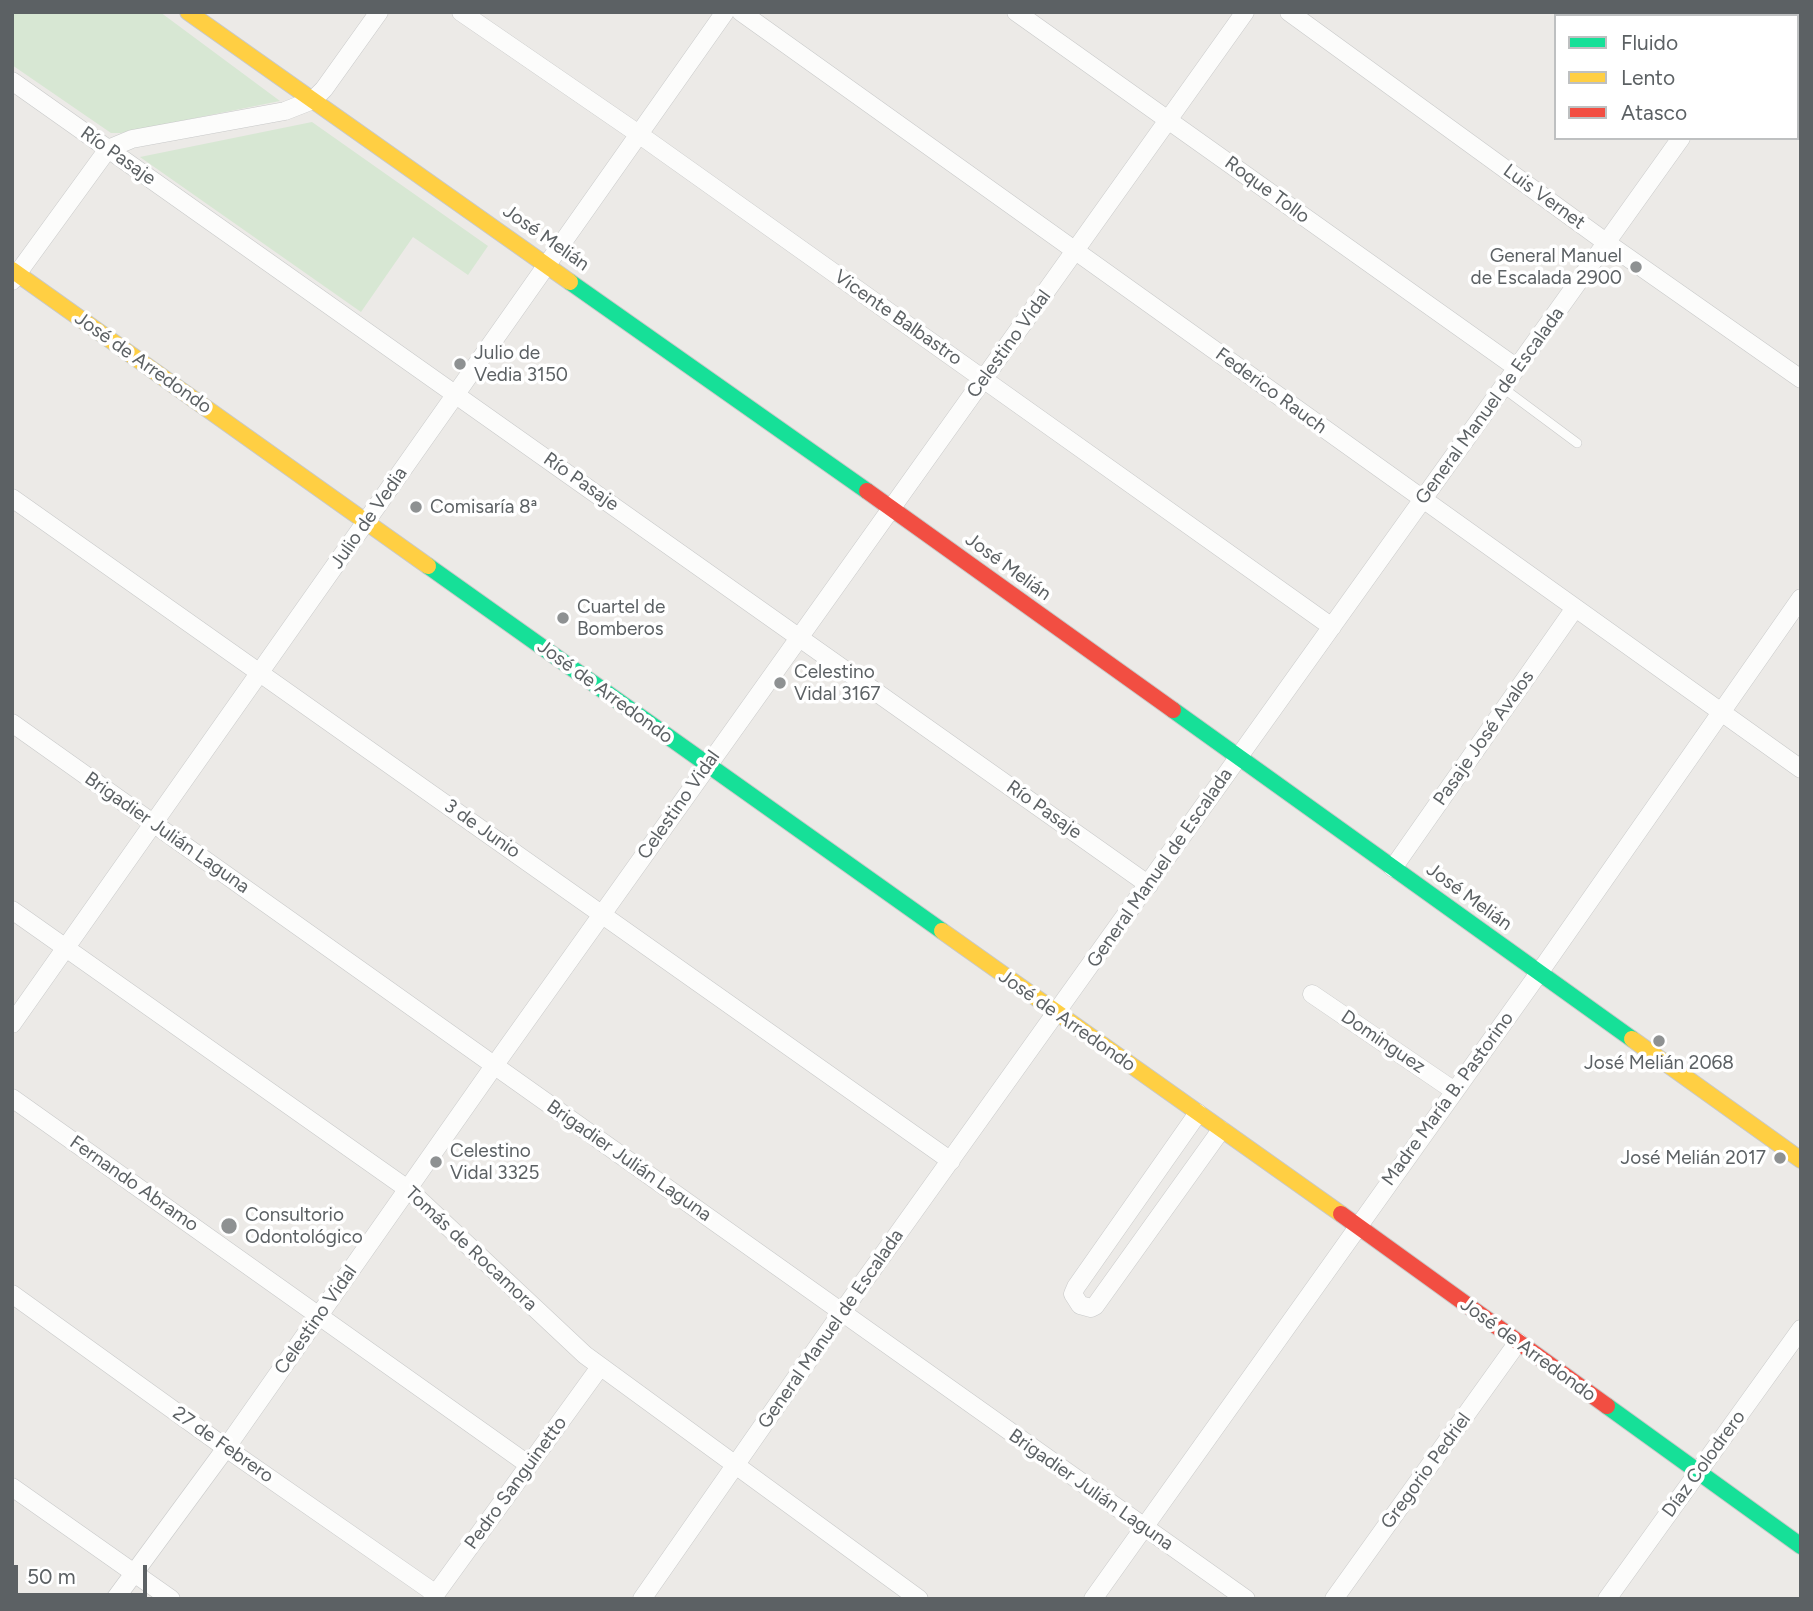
<!DOCTYPE html>
<html>
<head>
<meta charset="utf-8">
<style>
	body { margin:0 }
	#map { position:relative; width:1813px; height:1611px; overflow:hidden; background:#eceae7; font-family:Figtree,sans-serif }
	canvas { display:block }
	.frame { position:absolute; inset:0; border:14px solid #5c6164; pointer-events:none }
	.legend { position:absolute; left:1554px; top:14px; width:245px; height:126px; box-sizing:border-box; background:#fff; border:2px solid #bec0c1; margin:0; padding:9px 12px; list-style:none; font-size:21px; color:#5c6164 }
	.legend li { display:flex; align-items:center; gap:14px; height:35px }
	.legend b { width:35px; border:2px solid #bec0c1 }
	.scale { position:absolute; left:14px; top:1565px; width:133px; height:32px; box-sizing:border-box; border:4px solid #5c6164; border-top:0; padding-left:9px; font-size:21px; line-height:24px; white-space:nowrap; color:#5c6164; -webkit-text-stroke:5px #fff; paint-order:stroke }
</style>
</head>
<body>
<div id="map">
<canvas width="1813" height="1611"></canvas>
<div class="frame"></div>
<ul class="legend">
<li><b style="height:9px;background:#16e098"></b>Fluido</li>
<li><b style="height:9px;background:#ffcf43"></b>Lento</li>
<li><b style="height:9px;background:#f24e42"></b>Atasco</li>
</ul>
<div class="scale">50 m</div>
</div>
<script>
const g = document.querySelector('canvas').getContext('2d');
g.lineJoin = 'round';
function fillPath(path, color) { g.fillStyle = color; g.fill(path, 'evenodd'); }
const toPath = rows => new Path2D(rows.map(r => 'M' + r).join(''));
function strokePath(path, color, width, dash) { g.strokeStyle = color; g.lineWidth = width; g.lineCap = dash ? 'butt' : 'round'; g.setLineDash(dash || []); g.stroke(path); }
function write(font, color, halo, rows, align = 'center') {
  g.font = font + ' Figtree,sans-serif'; g.lineWidth = 7; g.setLineDash([]); g.textBaseline = 'middle'; g.strokeStyle = halo; g.fillStyle = color; for (const [text, x, y, turn = 0] of rows) {
    g.save(); g.translate(x, y); g.rotate((+turn || 0) * Math.PI / 180); g.textAlign = isNaN(turn) ? turn : align; if (halo) g.strokeText(text, 0, 0); g.fillText(text, 0, 0); g.restore();
  }
}
const green = toPath([
	[12,12,160,12,280,101,121,133,111,133,12,65],
	[312,122,488,246,468,275,413,237,361,312,140,157]
]);
const lane = toPath([
	[1503,388,1577,443]
]);
const street = toPath([
	[461,12,640,135,1332,627],
	[741,12,1801,769],
	[1016,12,1517,368],
	[1289,12,1607,243,1801,379],
	[1572,12,1577,16],
	[1766,16,1769,12],
	[12,81,1149,885],
	[12,281,108,149,132,139,285,111,313,100,324,89,379,12],
	[12,498,951,1161],
	[12,723,1246,1599],
	[1393,868,1575,608],
	[12,910,409,1190,585,1355,919,1599],
	[1312,994,1453,1090],
	[12,1024,725,12],
	[12,1098,529,1465],
	[1198,1113,1076,1287,1073,1294,1080,1305,1091,1308,1095,1306,1221,1130],
	[12,1294,226,1448,436,1594],
	[12,1487,171,1599],
	[115,1599,226,1448,494,1066,1245,12],
	[432,1599,600,1367],
	[642,1599,842,1312,1681,138],
	[1093,1599,1539,973,1801,598],
	[1334,1599,1518,1342],
	[1607,1599,1801,1329]
]);
const fast = toPath([
	[570,282,867,491],
	[428,566,942,931],
	[1173,710,1632,1039],
	[1607,1406,1801,1546]
]);
const slow = toPath([
	[188,12,570,282],
	[12,270,428,566],
	[942,931,1341,1214],
	[1632,1039,1801,1160]
]);
const jam = toPath([
	[867,491,1173,710],
	[1341,1214,1607,1406]
]);
const markers = [
	[1636,267,7,"#8e9192"],
	[460,364,7,"#8e9192"],
	[416,507,7,"#8e9192"],
	[563,618,7,"#8e9192"],
	[780,683,7,"#8e9192"],
	[1659,1041,7,"#8e9192"],
	[1780,1158,7,"#8e9192"],
	[436,1162,7,"#8e9192"],
	[229,1226,9,"#8e9192"]
];
const streetNames = [
	["Río Pasaje",118,156,35],
	["Roque Tollo",1267,190,36],
	["Luis Vernet",1544,197,36],
	["José Melián",546,238,35],
	["Vicente Balbastro",898,318,35],
	["Celestino Vidal",1009,344,-54],
	["José de Arredondo",143,363,35],
	["Federico Rauch",1271,391,36],
	["General Manuel de Escalada",1490,406,-54],
	["Río Pasaje",581,482,35],
	["Julio de Vedia",369,518,-55],
	["José Melián",1008,567,36],
	["José de Arredondo",605,692,36],
	["Pasaje José Avalos",1484,738,-55],
	["Celestino Vidal",679,805,-55],
	["Río Pasaje",1044,810,35],
	["3 de Junio",482,829,35],
	["Brigadier Julián Laguna",167,833,35],
	["General Manuel de Escalada",1160,868,-55],
	["José Melián",1469,897,36],
	["José de Arredondo",1067,1021,35],
	["Dominguez",1383,1042,34],
	["Madre María B. Pastorino",1448,1099,-54],
	["Brigadier Julián Laguna",629,1161,35],
	["Fernando Abramo",134,1184,35],
	["Tomás de Rocamora",471,1249,43],
	["Celestino Vidal",316,1320,-55],
	["General Manuel de Escalada",831,1329,-55],
	["José de Arredondo",1528,1350,36],
	["27 de Febrero",223,1445,35],
	["Díaz Colodrero",1704,1464,-54],
	["Gregorio Pedriel",1426,1471,-54],
	["Pedro Sanguinetto",516,1483,-54],
	["Brigadier Julián Laguna",1091,1490,35]
];
const poiNames = [
	["General Manuel",1622,256,"right"],
	["de Escalada 2900",1622,278,"right"],
	["Julio de",474,353],
	["Vedia 3150",474,375],
	["Comisaría 8ª",430,507],
	["Cuartel de",577,607],
	["Bomberos",577,629],
	["Celestino",794,672],
	["Vidal 3167",794,694],
	["José Melián 2068",1659,1063,"center"],
	["Celestino",450,1151],
	["Vidal 3325",450,1173],
	["José Melián 2017",1766,1158,"right"],
	["Consultorio",245,1215],
	["Odontológico",245,1237]
];
fillPath(green, '#d7e7d3');
strokePath(lane, '#c8c9c9', 10);
strokePath(street, '#c8c9c9', 19);
strokePath(fast, '#c8c9c8', 18);
strokePath(slow, '#c8c9c8', 18);
strokePath(jam, '#c8c9c8', 18);
strokePath(lane, '#fcfcfb', 9);
strokePath(street, '#fcfcfb', 18);
strokePath(fast, '#16e098', 16);
strokePath(slow, '#ffcf43', 16);
strokePath(jam, '#f24e42', 16);
for (const [x, y, r, color] of markers) { const dot = new Path2D(); dot.arc(x, y, r, 0, 2 * Math.PI); g.fillStyle = color; g.fill(dot); strokePath(dot, '#fff', 2.5); }
write('19px', '#5c6164', '#fff', streetNames);
write('19px', '#5c6164', '#fff', poiNames, 'left');
</script>
</body>
</html>
